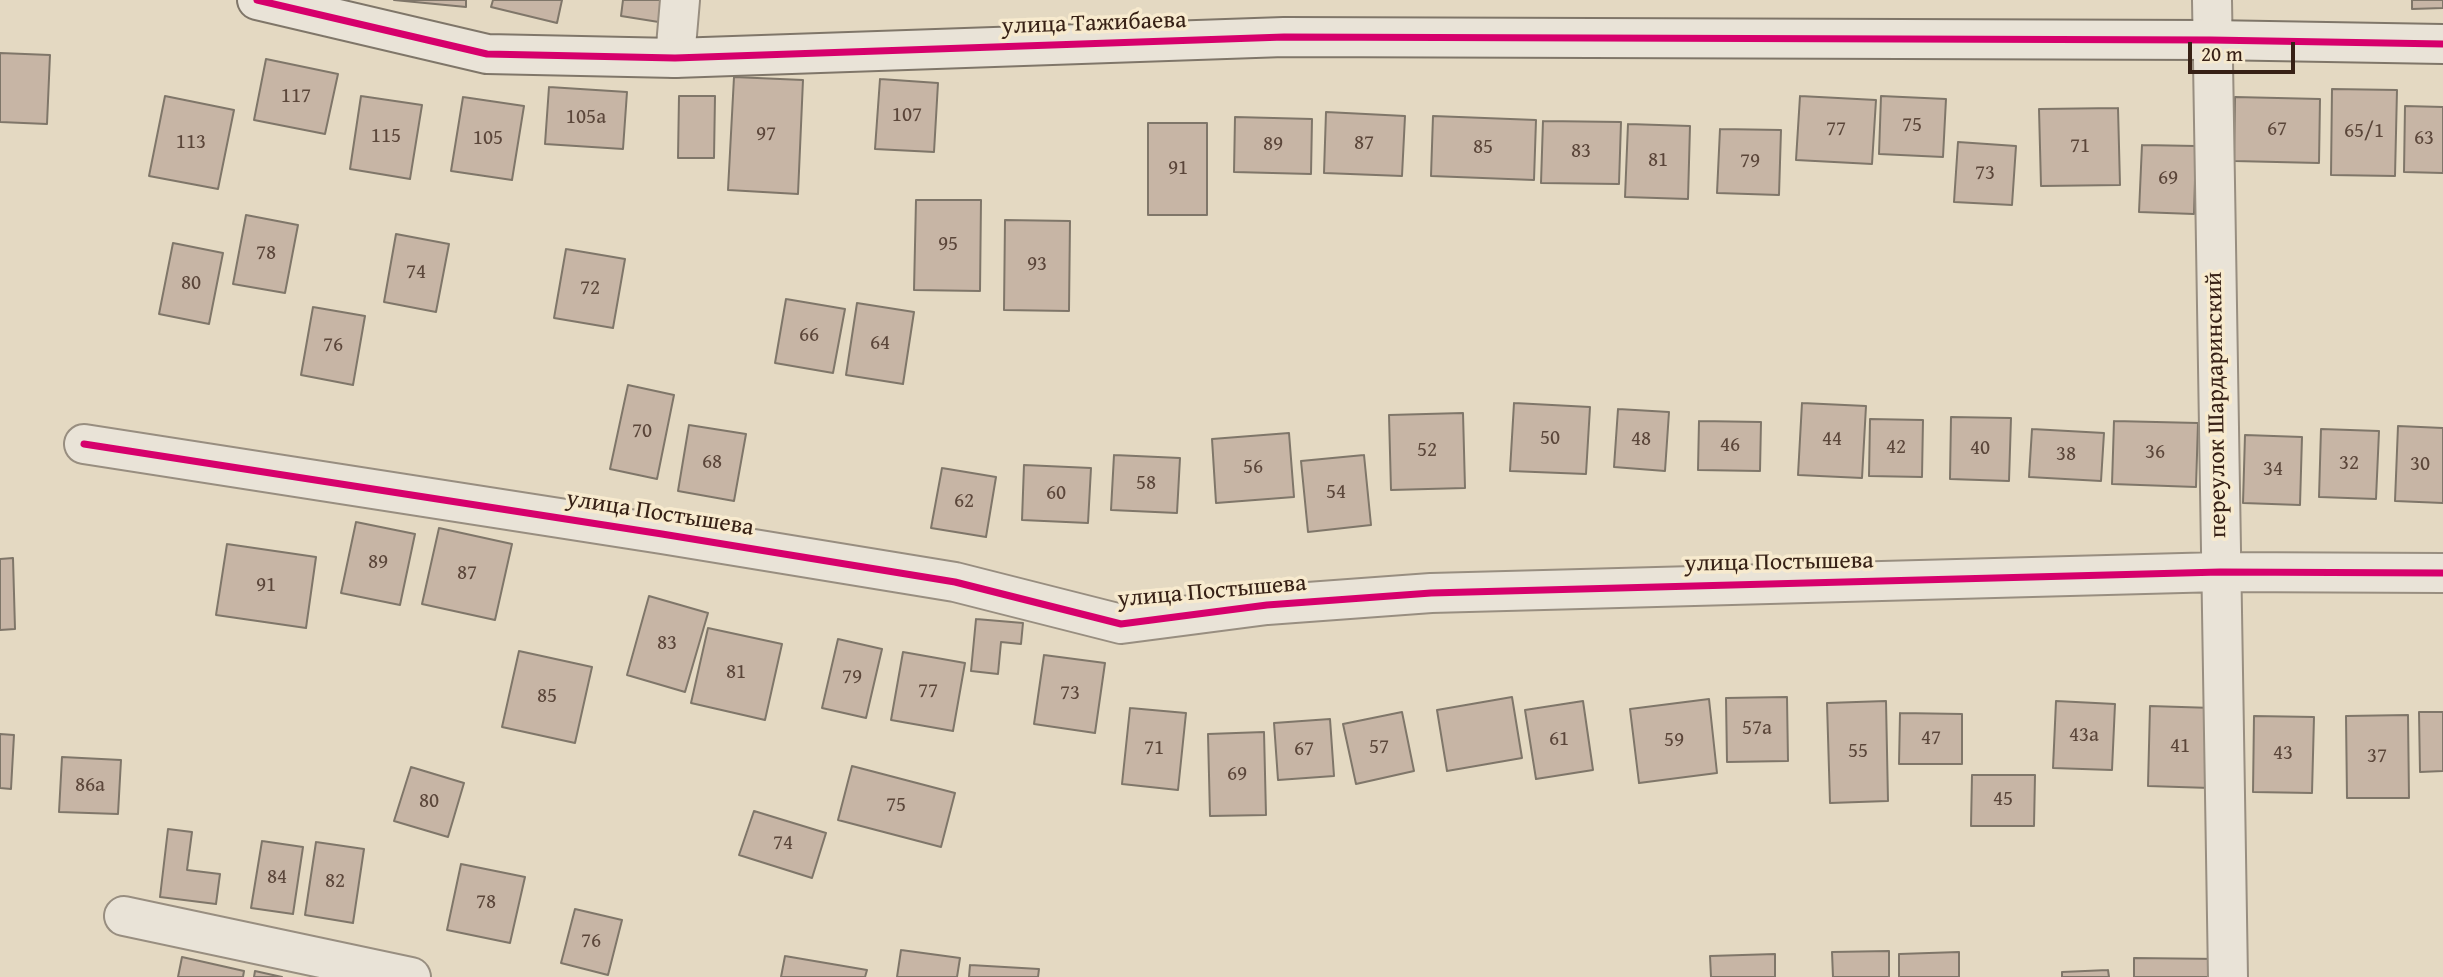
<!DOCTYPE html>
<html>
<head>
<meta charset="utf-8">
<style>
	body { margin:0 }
	#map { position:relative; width:2443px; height:977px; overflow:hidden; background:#e4d9c2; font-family:"Gentium Book Plus",serif }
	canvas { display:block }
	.scale { position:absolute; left:2188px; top:42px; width:107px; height:32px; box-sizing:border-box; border:4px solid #372116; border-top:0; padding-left:9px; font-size:21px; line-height:24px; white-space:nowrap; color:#372116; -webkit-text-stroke:5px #f7eace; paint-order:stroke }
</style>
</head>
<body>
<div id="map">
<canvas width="2443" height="977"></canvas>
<div class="scale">20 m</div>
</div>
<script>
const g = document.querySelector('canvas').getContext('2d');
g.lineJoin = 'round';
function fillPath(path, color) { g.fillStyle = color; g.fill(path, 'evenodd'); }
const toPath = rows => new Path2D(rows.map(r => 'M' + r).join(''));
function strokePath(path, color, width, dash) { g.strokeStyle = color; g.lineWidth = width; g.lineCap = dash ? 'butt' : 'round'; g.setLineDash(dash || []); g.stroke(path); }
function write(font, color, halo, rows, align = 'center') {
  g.font = font + ' "Gentium Book Plus",serif'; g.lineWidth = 7; g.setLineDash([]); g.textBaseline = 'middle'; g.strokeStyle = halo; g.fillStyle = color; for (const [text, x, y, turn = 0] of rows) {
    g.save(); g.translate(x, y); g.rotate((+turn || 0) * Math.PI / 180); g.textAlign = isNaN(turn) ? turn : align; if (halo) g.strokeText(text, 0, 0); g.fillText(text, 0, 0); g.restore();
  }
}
const building = toPath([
	[394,0,466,0,466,7,394,0],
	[493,0,562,0,557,23,491,7,493,0],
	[623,0,668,0,665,23,621,16,623,0],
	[2412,0,2443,0,2443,8,2412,9,2412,0],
	[0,53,50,55,47,124,0,122,0,53],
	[266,59,338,74,325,134,254,120,266,59],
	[734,77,803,80,798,194,728,190,734,77],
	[880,79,938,83,934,152,875,149,880,79],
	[549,87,627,92,623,149,545,144,549,87],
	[2332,89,2397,90,2395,176,2331,175,2332,89],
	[165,96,234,110,218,189,149,176,165,96],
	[361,96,422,105,410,179,350,169,361,96],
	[679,96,715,96,714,158,678,158,679,96],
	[1800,96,1876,100,1872,164,1796,160,1800,96],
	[1881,96,1946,99,1943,157,1879,154,1881,96],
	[463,97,524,106,512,180,451,171,463,97],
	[2235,97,2320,99,2319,163,2234,161,2235,97],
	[2405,106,2443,107,2443,173,2404,172,2405,106],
	[2118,108,2120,185,2041,186,2039,109,2118,108],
	[1326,112,1405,116,1402,176,1324,173,1326,112],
	[1433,116,1536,120,1534,180,1431,176,1433,116],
	[1235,117,1312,119,1311,174,1234,172,1235,117],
	[1543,121,1621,122,1619,184,1541,183,1543,121],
	[1148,123,1207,123,1207,215,1148,215,1148,123],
	[1628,124,1690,126,1688,199,1625,197,1628,124],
	[1720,129,1781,130,1779,195,1717,193,1720,129],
	[1958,142,2016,146,2012,205,1954,202,1958,142],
	[2142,145,2196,146,2194,214,2139,212,2142,145],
	[916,200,981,200,980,291,914,290,916,200],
	[246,215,298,225,285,293,233,284,246,215],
	[1005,220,1070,221,1069,311,1004,310,1005,220],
	[396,234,449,244,436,312,384,302,396,234],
	[173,243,223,253,209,324,159,314,173,243],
	[566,249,625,259,613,328,554,318,566,249],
	[786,299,845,309,833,373,775,363,786,299],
	[857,303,914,312,903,384,846,375,857,303],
	[313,307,365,316,353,385,301,375,313,307],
	[628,385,674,395,657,479,610,469,628,385],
	[1514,403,1590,407,1586,474,1510,471,1514,403],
	[1802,403,1866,406,1862,478,1798,475,1802,403],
	[1618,409,1669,412,1665,471,1614,467,1618,409],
	[1463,413,1465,488,1391,490,1389,415,1463,413],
	[1951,417,2011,418,2009,481,1950,479,1951,417],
	[1870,419,1923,420,1922,477,1869,476,1870,419],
	[1699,421,1761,422,1760,471,1698,470,1699,421],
	[2114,421,2198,423,2196,487,2112,484,2114,421],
	[689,425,746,434,734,501,678,491,689,425],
	[2398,426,2443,428,2443,503,2395,501,2398,426],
	[2032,429,2104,433,2101,481,2029,477,2032,429],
	[2321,429,2379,431,2376,499,2319,497,2321,429],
	[1289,433,1294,497,1216,503,1212,439,1289,433],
	[2245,435,2302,437,2300,505,2243,503,2245,435],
	[1114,455,1180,458,1177,513,1111,510,1114,455],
	[1364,455,1371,525,1308,532,1301,461,1364,455],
	[1024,465,1091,468,1088,523,1022,520,1024,465],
	[942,468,996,477,986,537,931,528,942,468],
	[356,522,415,534,400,605,341,593,356,522],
	[439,528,512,544,495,620,422,604,439,528],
	[227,544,316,557,306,628,216,615,227,544],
	[13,558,15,629,0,630,0,559,13,558],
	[649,596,708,613,685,692,627,675,649,596],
	[976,619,1023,623,1021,644,1001,642,998,674,971,671,976,619],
	[708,628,782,644,765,720,691,703,708,628],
	[838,639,882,649,866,718,822,708,838,639],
	[519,651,592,667,575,743,502,727,519,651],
	[903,652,965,663,953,731,891,720,903,652],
	[1044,655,1105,663,1095,733,1034,724,1044,655],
	[1512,697,1522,758,1447,771,1437,710,1512,697],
	[1787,697,1788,761,1727,762,1726,698,1787,697],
	[1709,699,1717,773,1639,783,1630,709,1709,699],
	[1583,701,1593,770,1536,779,1525,710,1583,701],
	[1886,701,1888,801,1830,803,1827,703,1886,701],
	[2056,701,2115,704,2112,770,2053,768,2056,701],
	[2150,706,2213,708,2210,788,2148,786,2150,706],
	[1130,708,1186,713,1178,790,1122,784,1130,708],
	[1402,712,1414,771,1356,784,1343,724,1402,712],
	[2419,712,2443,712,2443,771,2420,772,2419,712],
	[1900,713,1962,714,1962,764,1899,764,1900,713],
	[2408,715,2409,798,2347,798,2346,716,2408,715],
	[2254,716,2314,717,2312,793,2253,792,2254,716],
	[1330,719,1334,776,1278,780,1274,723,1330,719],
	[1264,732,1266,815,1210,816,1208,734,1264,732],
	[0,734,14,735,11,789,0,788,0,734],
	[62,757,121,760,118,814,59,812,62,757],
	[852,766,955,793,941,847,838,820,852,766],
	[411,767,464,783,448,837,394,821,411,767],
	[1972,775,2035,775,2034,826,1971,826,1972,775],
	[754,811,826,833,812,878,739,855,754,811],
	[168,829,192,832,187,870,220,874,216,904,160,897,168,829],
	[262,841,303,847,293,914,251,908,262,841],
	[316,842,364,849,353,923,305,915,316,842],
	[461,864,525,877,510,943,447,930,461,864],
	[575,909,622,920,608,975,561,963,575,909],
	[901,950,960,958,957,977,897,977,901,950],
	[1889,951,1889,977,1833,977,1832,952,1889,951],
	[1959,952,1959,977,1899,977,1899,954,1959,952],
	[1775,954,1775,977,1711,977,1710,956,1775,954],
	[785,956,867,970,865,977,781,977,785,956],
	[182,957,244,971,243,977,178,977,182,957],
	[2134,958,2221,959,2221,977,2134,977,2134,958],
	[970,965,1039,969,1038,977,969,977,970,965],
	[2108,970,2109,977,2062,977,2062,972,2108,970],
	[255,971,282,977,254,977,255,971]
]);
const street = toPath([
	[2212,0,2228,977],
	[675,58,680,0],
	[84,444,662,534,955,582,1121,624,1267,605,1431,593,2220,572,2443,573],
	[124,916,411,977]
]);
const secondary = toPath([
	[257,0,487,54,675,58,1284,37,2211,40,2443,44]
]);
const cycleway = toPath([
	[257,0,487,54,675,58,1284,37,2211,40,2443,44],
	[84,444,662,534,955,582,1121,624,1267,605,1431,593,2220,572,2443,573]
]);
const numberNames = [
	["117",296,97],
	["107",907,116],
	["105а",586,118],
	["75",1912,126],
	["77",1836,130],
	["67",2277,130],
	["65/1",2364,132],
	["97",766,135],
	["115",386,137],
	["105",488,139],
	["63",2424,139],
	["113",191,143],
	["87",1364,144],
	["89",1273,145],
	["71",2080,147],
	["85",1483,148],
	["83",1581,152],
	["81",1658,161],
	["79",1750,162],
	["91",1178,169],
	["73",1985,174],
	["69",2168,179],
	["95",948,245],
	["78",266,254],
	["93",1037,265],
	["74",416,273],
	["80",191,284],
	["72",590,289],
	["66",809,336],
	["64",880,344],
	["76",333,346],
	["70",642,432],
	["50",1550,439],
	["48",1641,440],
	["44",1832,440],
	["46",1730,446],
	["42",1896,448],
	["40",1980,449],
	["52",1427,451],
	["36",2155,453],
	["38",2066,455],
	["68",712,463],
	["32",2349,464],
	["30",2420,465],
	["56",1253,468],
	["34",2273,470],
	["58",1146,484],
	["54",1336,493],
	["60",1056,494],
	["62",964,502],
	["89",378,563],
	["87",467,574],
	["91",266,586],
	["83",667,644],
	["81",736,673],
	["79",852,678],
	["77",928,692],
	["73",1070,694],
	["85",547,697],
	["57а",1757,729],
	["43а",2084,736],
	["47",1931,739],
	["61",1559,740],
	["59",1674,741],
	["41",2180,747],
	["57",1379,748],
	["71",1154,749],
	["67",1304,750],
	["55",1858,752],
	["43",2283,754],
	["37",2377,757],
	["69",1237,775],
	["86а",90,786],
	["45",2003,800],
	["80",429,802],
	["75",896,806],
	["74",783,844],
	["84",277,878],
	["82",335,882],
	["78",486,903],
	["76",591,942]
];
const streetNames = [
	["улица Тажибаева",1094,24,-2],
	["переулок Шардаринский",2217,405,-91],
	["улица Постышева",660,514,9],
	["улица Постышева",1779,563,-1],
	["улица Постышева",1212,592,-5]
];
fillPath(building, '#c7b5a5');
strokePath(building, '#7f7669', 2);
strokePath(street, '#988e80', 42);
strokePath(secondary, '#7f7669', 42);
strokePath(street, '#e9e3d7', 38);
strokePath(secondary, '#e9e3d7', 38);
strokePath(cycleway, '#d6006c', 7);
write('21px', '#5b463a', null, numberNames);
write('24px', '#372116', '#f7eace', streetNames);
</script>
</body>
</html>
